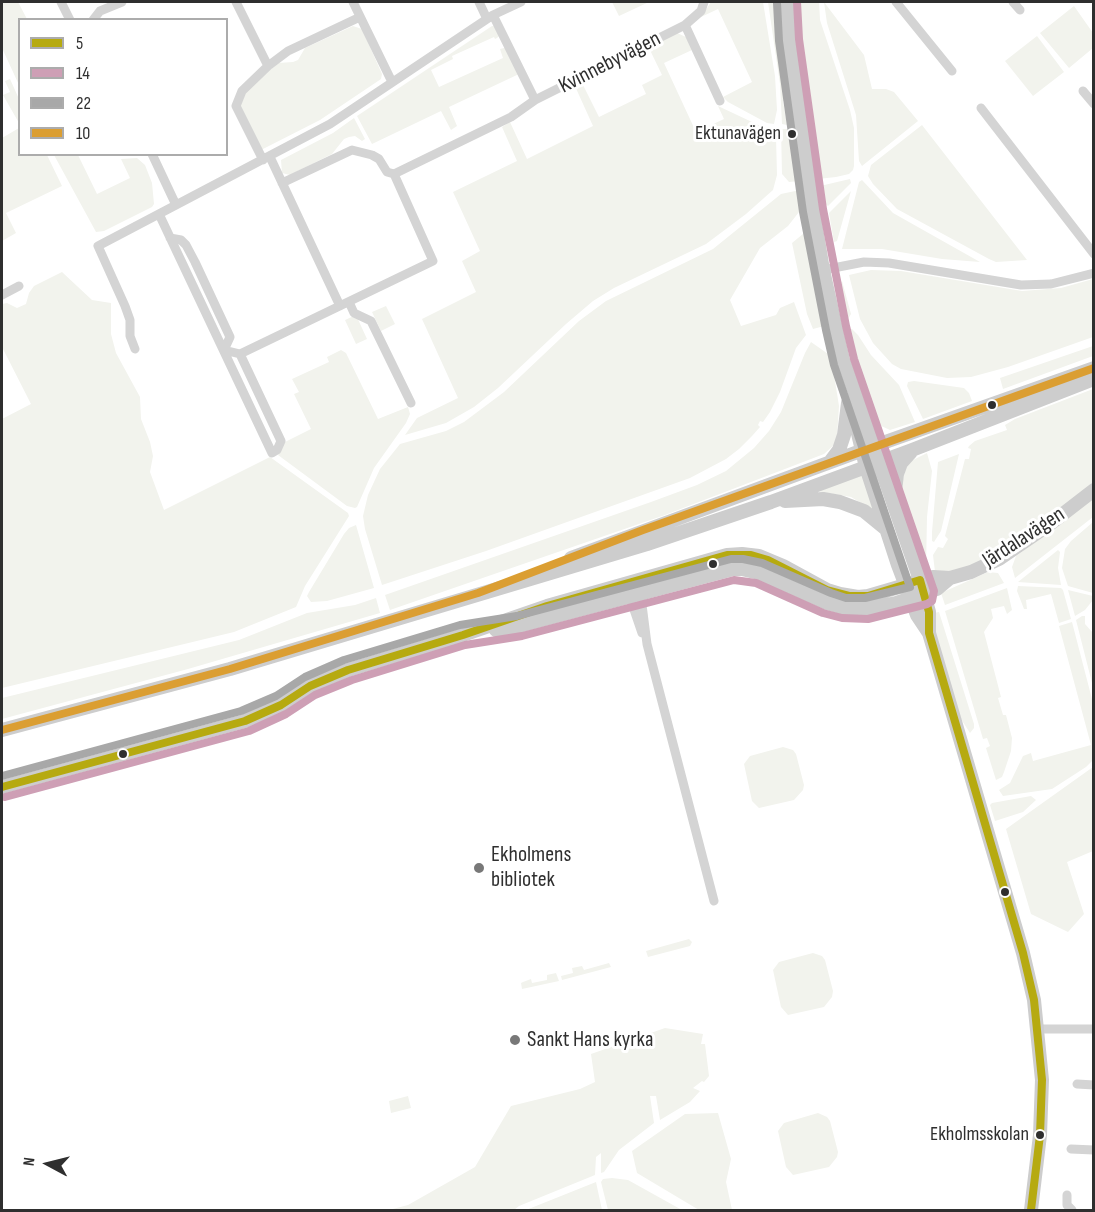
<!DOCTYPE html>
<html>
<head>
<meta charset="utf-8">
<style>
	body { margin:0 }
	#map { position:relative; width:1095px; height:1212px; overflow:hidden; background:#fff; font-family:"Sofia Sans Condensed",sans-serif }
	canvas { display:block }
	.frame { position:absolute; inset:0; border:3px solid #2f2f2f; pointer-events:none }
	.legend { position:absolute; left:18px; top:18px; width:210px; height:138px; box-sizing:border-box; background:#fff; border:2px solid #acacac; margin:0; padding:8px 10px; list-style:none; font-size:18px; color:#2f2f2f }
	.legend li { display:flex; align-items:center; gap:12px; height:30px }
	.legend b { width:30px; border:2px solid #acacac }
	.north { position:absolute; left:18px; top:1134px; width:60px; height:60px; -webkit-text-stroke:4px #fff; paint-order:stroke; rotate:277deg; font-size:16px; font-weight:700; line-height:24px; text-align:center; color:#2f2f2f }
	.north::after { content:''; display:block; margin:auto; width:21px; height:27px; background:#2f2f2f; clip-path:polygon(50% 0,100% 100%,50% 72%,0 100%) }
</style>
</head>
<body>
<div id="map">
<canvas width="1095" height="1212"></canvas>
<div class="frame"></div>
<ul class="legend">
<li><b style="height:8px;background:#b6aa10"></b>5</li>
<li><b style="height:8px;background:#ce9fb5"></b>14</li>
<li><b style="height:8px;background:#a8a8a8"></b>22</li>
<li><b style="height:8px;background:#db9e32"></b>10</li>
</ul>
<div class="north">N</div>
</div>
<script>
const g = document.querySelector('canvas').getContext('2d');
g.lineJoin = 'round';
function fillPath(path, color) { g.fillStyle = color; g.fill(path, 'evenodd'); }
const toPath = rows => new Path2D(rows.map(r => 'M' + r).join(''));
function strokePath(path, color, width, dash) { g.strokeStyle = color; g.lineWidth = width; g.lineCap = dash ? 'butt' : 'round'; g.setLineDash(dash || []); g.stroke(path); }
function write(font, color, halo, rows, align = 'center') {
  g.font = font + ' "Sofia Sans Condensed",sans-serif'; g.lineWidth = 6; g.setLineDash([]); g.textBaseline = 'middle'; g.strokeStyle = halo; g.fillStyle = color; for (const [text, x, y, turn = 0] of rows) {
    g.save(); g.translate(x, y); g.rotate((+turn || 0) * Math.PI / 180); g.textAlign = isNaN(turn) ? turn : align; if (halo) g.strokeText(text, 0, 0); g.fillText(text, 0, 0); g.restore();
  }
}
const green = toPath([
	[2,2,18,2,27,19,20,20,19,85,2,48],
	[612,2,649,2,619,16],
	[711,2,763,2,775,76,777,110,774,124,767,123,728,102,723,97,752,82,718,9,701,17],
	[768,2,779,2,785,66,787,100,783,101,787,125,782,124,780,84],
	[793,2,819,2,820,20,850,110,854,128,854,166,853,170,849,174,836,177,818,179,798,60],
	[824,2,864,55,872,89,886,89,894,92,918,121,862,166,859,161,856,115,827,23],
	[1074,6,1093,33,1093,48,1069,68,1040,33],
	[353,26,362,29,382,74,381,79,320,120,261,150,241,108,241,101,247,90,278,63,293,62,298,60,305,48],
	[492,26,495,26,499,36,497,38,495,39,494,37,452,56,453,59,431,70,439,87,503,58,500,49,504,48,506,48,519,74,449,107,457,126,451,130,441,111,372,144,357,116],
	[677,33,686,37,692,50,664,63,696,132,724,119,718,106,769,130,776,137,777,175,773,190,746,214,706,244,614,288,593,301,566,324,498,388,474,407,446,423,405,435,417,418,458,398,422,319,476,292,462,261,480,251,453,192,517,161,502,127,510,122,527,159,593,126,574,84,581,81,599,117,646,94,642,85,662,75,649,48],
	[1037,36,1064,72,1033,96,1005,61],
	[10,79,19,99,19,123,3,95,10,92,5,81],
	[354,118,365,139,362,141,355,136,349,137,344,139,332,154,290,175,282,173,281,160,333,133],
	[922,125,1027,260,996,262,989,259,897,209,873,184,868,176,871,165],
	[19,128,20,154,47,155,62,186,6,213,16,233,2,241,2,138],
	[781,129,787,129,788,138,793,137,800,181,789,182,782,174],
	[54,155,78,155,97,194,130,178,121,159,137,158,145,165,152,183,154,204,152,207,104,231,96,232],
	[850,179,851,183,828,206,823,202,820,186],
	[862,180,893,213,980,262,942,259,882,249,842,249,859,182],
	[800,190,799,212,788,226,760,248,730,300,741,326,776,315,780,308,794,302,806,335,796,348,780,392,770,412,763,422,760,421,758,425,760,427,752,436,739,449,726,459,690,478,486,551,382,585,365,529,363,516,368,495,380,469,400,444,446,431,464,422,504,392,579,321,606,301,713,249,781,194],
	[851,191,837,241,834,242,829,213],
	[809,229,828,325,813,329,807,314,792,243],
	[871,270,901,271,1022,291,1061,288,1093,279,1093,337,1008,367,971,377,947,378,901,369,892,364,873,343,860,319,849,275],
	[62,272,92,300,111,303,111,334,116,353,140,397,141,419,150,442,153,456,150,472,164,510,270,457,348,513,349,516,305,586,296,607,234,632,2,688,2,419,31,404,2,347,2,304,7,303,17,308,26,304,29,293,34,286],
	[842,281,851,314,848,319,842,322,837,301,838,288],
	[386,306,395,324,381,331,372,312],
	[356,315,367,339,356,344,345,320],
	[852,329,858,335,871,355,899,385,915,422,890,430,877,424,871,416,853,365,844,330],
	[811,342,831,356,839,406,837,437,834,445,824,454,665,515,390,610,385,595,651,502,697,485,726,471,754,448,769,431,781,412,805,353],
	[1093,346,1093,356,1003,389,1000,378],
	[341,350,346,353,378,419,408,407,410,414,406,423,374,468,357,507,355,508,347,506,278,455,285,442,311,429,294,394,299,392,292,379,329,362,327,357],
	[914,381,964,388,969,393,972,401,923,419,907,386,908,382],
	[1093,389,1093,482,1052,516,1002,551,981,562,952,572,935,572,933,555,938,547,943,548,948,539,945,536,965,459,969,459,971,449,968,448,969,446,975,441,1007,430,1005,425,1015,419],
	[927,453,932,471,927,517,926,569,919,563,910,535,902,483,906,468,911,461],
	[959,454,941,531,934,542,932,541,932,532,938,462],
	[862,474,876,512,851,497,816,491],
	[1093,498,1093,517,1015,578,1012,567,1016,556],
	[1093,522,1093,593,1068,586,1062,568,1065,549,1071,541],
	[356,525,374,588,327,601,311,602,307,596,309,592,344,534,349,528],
	[1058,550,1060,552,1058,568,1061,585,1018,582],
	[988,572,998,573,1004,583,945,605,941,593],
	[1018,586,1061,588,1063,590,1071,619,1059,623,1051,594,1026,600,1027,609,1024,609,1017,591],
	[1007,588,1012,610,1007,614,1004,606,991,609,993,618,984,632,1001,697,998,698,1003,715,1006,715,1012,738,1011,751,1004,772,1002,777,996,780,986,748,990,746,987,738,983,739,945,611],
	[1068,590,1093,596,1093,600,1085,610,1075,616],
	[376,598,380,613,188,669,2,719,2,698,239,640,307,613,355,605],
	[939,612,974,724,974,728,970,733,961,719,935,632,934,613],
	[1082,616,1085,616,1085,624,1093,633,1093,687,1076,620],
	[1072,622,1093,703,1093,760,1086,767,1052,789,1003,796,999,790,1010,783,1023,756,1031,753,1033,761,1091,745,1059,626],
	[783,747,793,750,796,754,804,785,803,790,794,800,759,808,752,801,744,764,750,756],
	[1093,767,1093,851,1067,862,1084,914,1068,932,1031,914,1006,829],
	[1031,796,1036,800,1023,812,995,821,990,805,992,803],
	[689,939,692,942,690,946,648,957,646,951],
	[813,953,822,956,825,960,833,991,832,997,824,1007,788,1015,781,1007,773,970,779,962],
	[609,963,611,967,562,980,561,976,573,973,572,968,582,966,584,970],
	[556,973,559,981,522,989,521,983,523,982,531,979,532,983,547,980,547,975],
	[665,1028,703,1034,701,1044,705,1044,709,1076,704,1082,702,1081,693,1088,700,1091,690,1102,660,1120,656,1096,650,1096,654,1123,619,1150,604,1172,601,1173,601,1153,596,1157,595,1175,519,1206,514,1210,389,1210,408,1205,475,1167,511,1106,580,1089,595,1082,591,1054],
	[408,1096,411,1108,391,1113,389,1101],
	[718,1113,731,1159,726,1182,732,1210,699,1210,637,1173,632,1151,685,1114],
	[818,1113,827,1117,830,1121,838,1152,837,1157,829,1167,793,1175,786,1167,778,1131,784,1123],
	[612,1178,628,1180,682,1210,608,1210,601,1182,603,1179],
	[596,1182,602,1210,526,1210]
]);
const street = toPath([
	[61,2,70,20],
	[236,2,268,66,242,91,236,106,263,160],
	[353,2,392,82],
	[479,2,487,19],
	[896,2,952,71],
	[1013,2,1020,10],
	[493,15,535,100,685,25,701,11,704,2],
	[93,20,100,11,122,2],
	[685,25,720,101],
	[268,66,288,51,360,17],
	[1083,91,1094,104],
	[981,108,1094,254],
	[152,154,176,205],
	[270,157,340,306],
	[282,183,352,150,372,155,379,159,387,172,394,174],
	[159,214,272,453,277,450,281,441,240,354],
	[170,238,181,240,186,245,195,262,230,337,224,350,240,354,433,261,394,174,511,117,535,100],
	[823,270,864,262,889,263,1021,285,1051,284,1094,273],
	[2,295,19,286],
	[349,302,354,313,371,321,411,403],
	[135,349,130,336,130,320,125,306,98,246,330,124,493,15,521,2],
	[640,589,647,644,714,901],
	[628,592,642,633],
	[1039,1029,1094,1029],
	[1077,1084,1094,1085],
	[1071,1149,1094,1150],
	[1067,1195,1067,1205,1072,1210]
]);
const secondary = toPath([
	[787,2,789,40,814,216,823,270,845,369],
	[844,362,920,580,929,612,929,633,1023,953,1034,1000,1042,1080,1040,1135,1031,1210],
	[850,400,866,467,898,565,917,615,929,633],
	[830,462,839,450,844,435,848,403],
	[894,500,897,474,901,463,911,452],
	[785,501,823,499,840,502,864,511,886,529],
	[571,558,874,446,1094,368],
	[496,630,519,626,733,569,742,569,759,573,827,603,844,608,866,609,896,603,937,589,950,578,971,572,999,559,1050,524,1094,490],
	[2,730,230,669,647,544,771,502,912,450,1094,379],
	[2,787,245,721,281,705,310,686,348,670,463,635,547,606,727,555,742,554,759,556,783,566,827,590,840,594,858,597,868,596,933,577,950,578]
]);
const bus1 = toPath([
	[2,787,245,721,281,705,310,686,348,670,463,635,547,606,727,555,751,555,768,560,827,590,850,596,868,596,920,580,929,612,929,633,1023,953,1034,1000,1042,1080,1040,1135,1031,1210]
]);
const bus2 = toPath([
	[5,797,249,731,286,714,315,695,352,680,465,645,522,636,734,580,756,583,823,613,842,618,868,619,927,604,932,601,934,591,854,359,846,326,823,209,799,39,797,2]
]);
const bus3 = toPath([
	[2,776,241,711,276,696,305,677,344,660,460,625,517,616,731,559,743,559,762,563,831,593,846,598,865,598,910,587,834,365,826,330,803,212,779,41,777,3]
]);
const bus4 = toPath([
	[2,730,230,669,478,593,643,530,1094,368]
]);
const markers = [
	[792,134,5,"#2f2f2f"],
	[992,405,5,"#2f2f2f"],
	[713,564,5,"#2f2f2f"],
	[123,754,5,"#2f2f2f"],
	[479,868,6,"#787878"],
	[1005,892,5,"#2f2f2f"],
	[515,1040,6,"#787878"],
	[1040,1135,5,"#2f2f2f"]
];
const busNames = [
	["Ektunavägen",781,134],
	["Ekholmsskolan",1029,1135]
];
const streetNames = [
	["Kvinnebyvägen",610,63,-27],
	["Järdalavägen",1024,538,-33]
];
const poiNames = [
	["Ekholmens",491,855],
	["bibliotek",491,880],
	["Sankt Hans kyrka",527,1040]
];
fillPath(green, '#f2f3ed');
strokePath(street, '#d4d4d4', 9);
strokePath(secondary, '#cdcdcd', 14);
strokePath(bus1, '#b6aa10', 8);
strokePath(bus2, '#ce9fb5', 8);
strokePath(bus3, '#a8a8a8', 8);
strokePath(bus4, '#db9e32', 8);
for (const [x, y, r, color] of markers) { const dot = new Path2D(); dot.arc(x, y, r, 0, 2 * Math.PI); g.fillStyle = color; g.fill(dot); strokePath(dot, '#fff', 2); }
write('20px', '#2f2f2f', '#fff', busNames, 'right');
write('22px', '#2f2f2f', '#fff', streetNames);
write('22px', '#2f2f2f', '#fff', poiNames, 'left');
</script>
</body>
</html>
